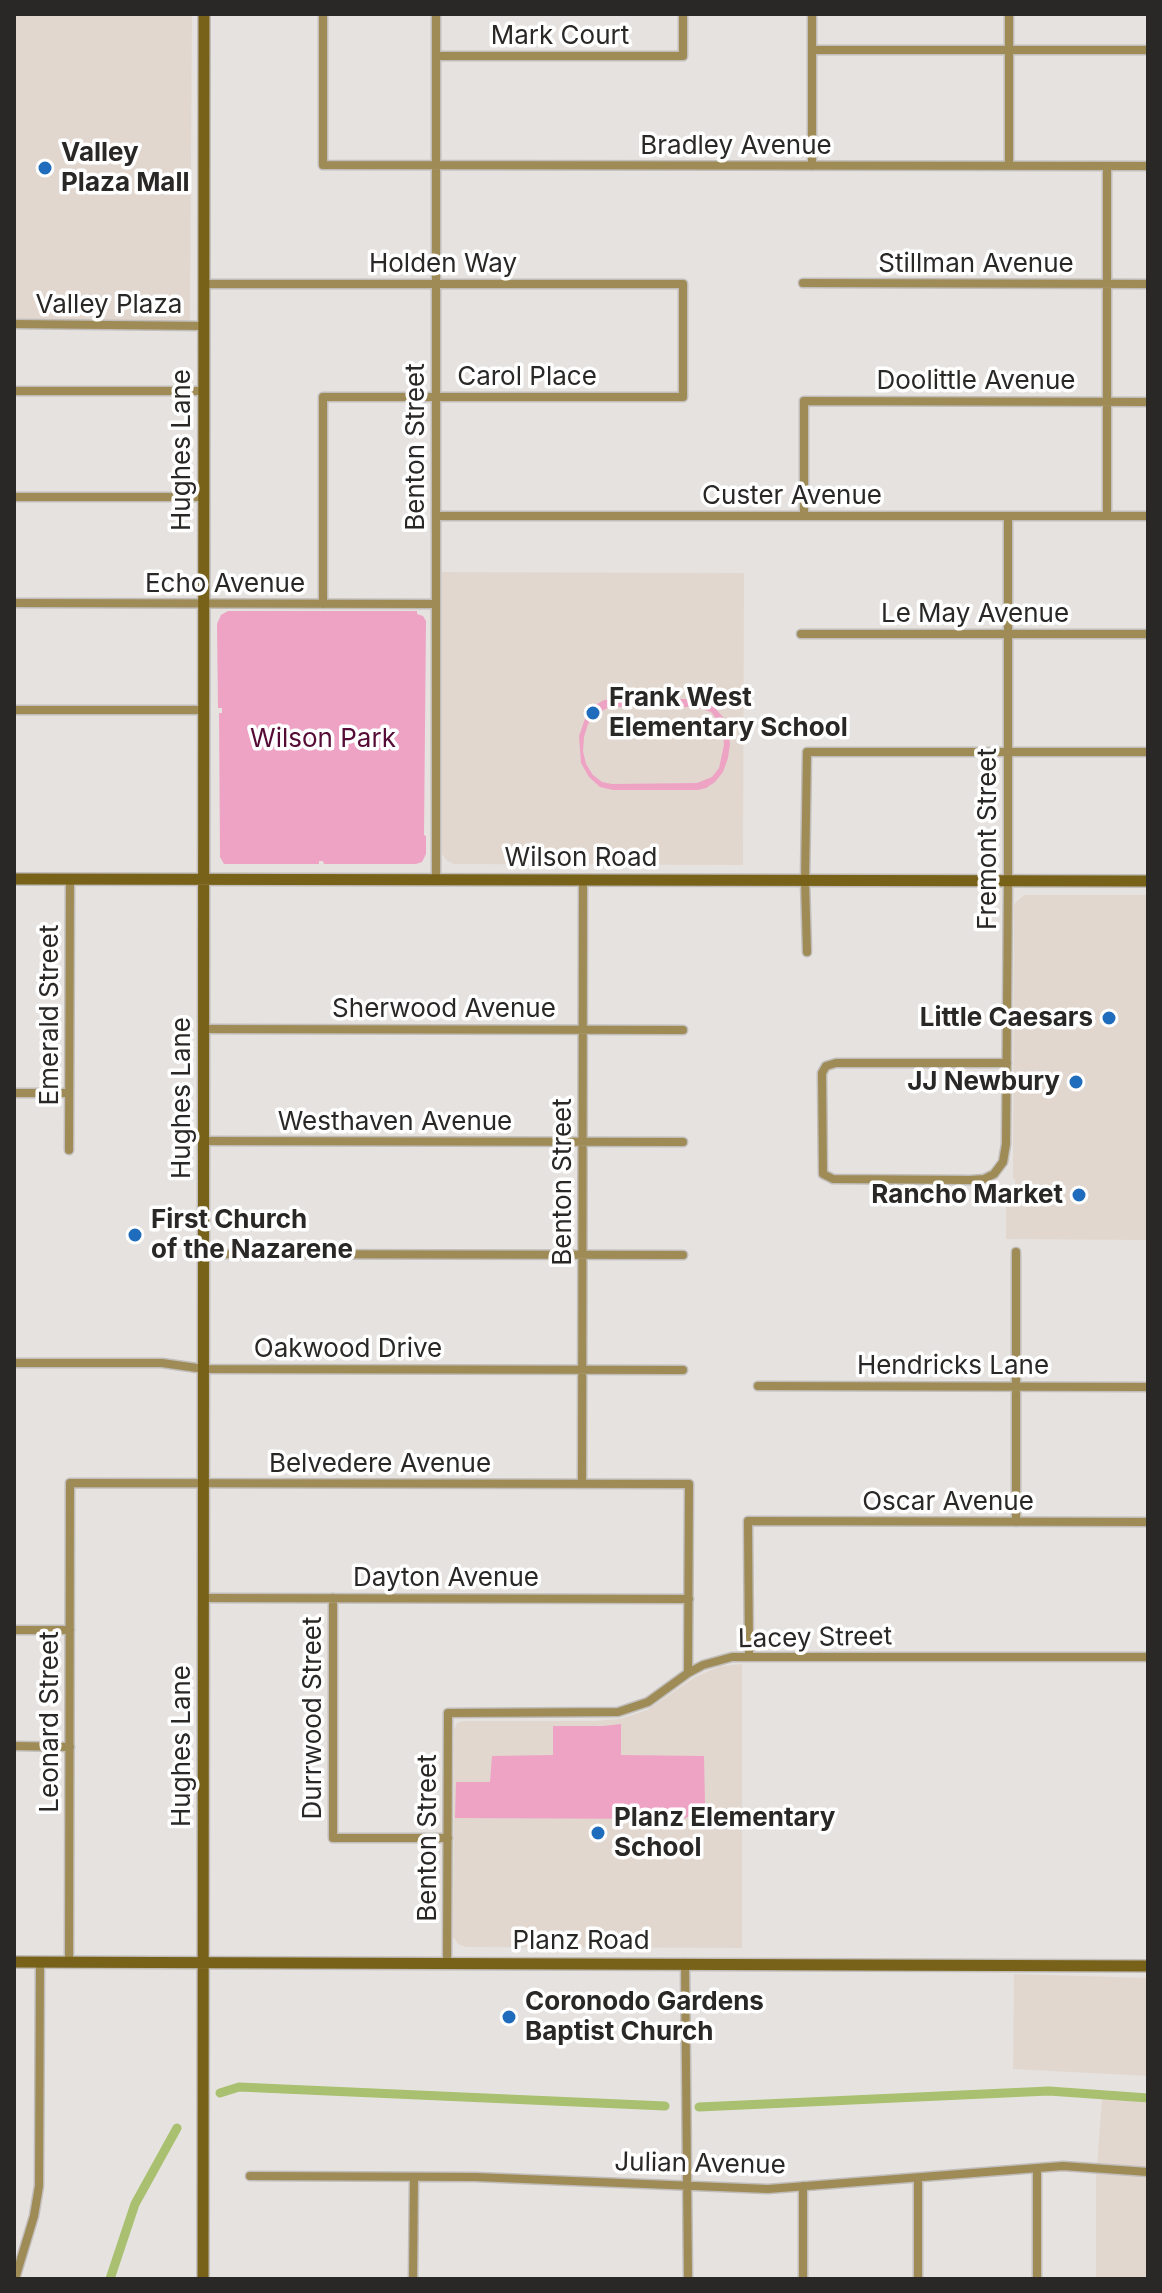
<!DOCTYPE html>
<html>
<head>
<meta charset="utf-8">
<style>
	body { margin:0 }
	#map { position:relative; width:1162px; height:2293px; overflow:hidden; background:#e6e2df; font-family:Inter,sans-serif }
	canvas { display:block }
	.frame { position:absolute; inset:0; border:16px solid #2a2827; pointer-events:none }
</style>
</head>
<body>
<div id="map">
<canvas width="1162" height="2293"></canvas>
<div class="frame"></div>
</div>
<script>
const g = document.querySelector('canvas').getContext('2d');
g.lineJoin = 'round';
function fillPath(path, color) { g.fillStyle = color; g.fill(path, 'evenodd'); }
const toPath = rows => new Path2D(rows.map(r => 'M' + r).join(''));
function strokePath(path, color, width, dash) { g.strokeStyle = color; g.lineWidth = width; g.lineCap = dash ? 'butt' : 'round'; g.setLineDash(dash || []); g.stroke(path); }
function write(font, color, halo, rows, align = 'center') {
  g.font = font + ' Inter,sans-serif'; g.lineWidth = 7; g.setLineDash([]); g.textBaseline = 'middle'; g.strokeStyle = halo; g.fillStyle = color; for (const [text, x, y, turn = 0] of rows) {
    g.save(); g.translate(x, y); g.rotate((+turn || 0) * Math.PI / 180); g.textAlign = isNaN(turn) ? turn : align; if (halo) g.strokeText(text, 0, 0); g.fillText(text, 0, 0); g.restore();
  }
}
const built = toPath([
	[14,14,192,14,190,323,14,320],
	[442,572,744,573,743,865,454,864,447,861,442,854],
	[1024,895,1148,895,1148,1240,1006,1239,1006,1194,1016,1182,1013,1177,1014,904],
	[742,1664,742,1948,466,1947,458,1944,453,1937,454,1730,457,1723,464,1721,593,1721,620,1719,647,1710,695,1677,721,1666],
	[1014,1974,1148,1978,1148,2076,1013,2069],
	[1102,2098,1148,2103,1148,2279,1096,2279,1096,2179]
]);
const green = toPath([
	[228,611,417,611,417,614,423,616,426,621,424,835,426,836,426,854,422,862,416,864,324,864,323,861,319,861,319,864,224,864,220,857,219,713,222,713,222,708,218,708,217,624,221,615],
	[611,699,697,699,714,707,723,717,728,730,730,744,728,758,723,772,715,782,706,788,698,790,613,790,600,787,589,777,581,763,579,736,587,713,592,707,604,700],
	[610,707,696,707,711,712,718,721,723,732,724,745,719,768,712,777,697,783,612,784,602,782,593,775,586,764,583,751,584,737,588,724,595,714],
	[621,1724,621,1755,704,1756,705,1803,698,1812,686,1818,667,1819,455,1818,456,1782,490,1782,492,1756,553,1755,553,1726,603,1726]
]);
const canal = toPath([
	[220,2093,239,2087,665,2106],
	[699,2107,1049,2091,1148,2098],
	[110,2279,135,2204,177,2128]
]);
const street = toPath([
	[323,14,323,165,1148,166],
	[812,50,1148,50],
	[436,56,683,56,683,14],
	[812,166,812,14],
	[1009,166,1009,14],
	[803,283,1148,284],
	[204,284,683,284,683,397,323,397,323,604],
	[14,324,204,326],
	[14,391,204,391],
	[14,497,204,497],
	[436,516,1148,516],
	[804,516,804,401,1148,402],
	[1107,516,1107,166],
	[14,603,436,604],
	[801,634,1148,634],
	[14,710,204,710],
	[436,880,436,14],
	[807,952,805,881,807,752,1148,752],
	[204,1029,683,1030],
	[1007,1063,836,1063,826,1066,822,1073,823,1174,833,1179,970,1180,984,1179,994,1174,1003,1162,1006,1144,1008,881,1008,516],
	[14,1093,69,1093],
	[204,1141,683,1142],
	[69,1150,70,879],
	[1016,1252,1016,1522],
	[204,1254,683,1255],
	[14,1363,162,1363,204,1369,683,1370],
	[758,1386,1148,1387],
	[582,1484,583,880],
	[204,1598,689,1599],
	[333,1598,333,1838,448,1838],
	[14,1630,70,1630],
	[749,1656,748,1521,1148,1522],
	[14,1746,70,1747],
	[69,1962,70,1483,689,1484,688,1673],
	[447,1963,448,1713,618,1712,648,1702,688,1673,703,1665,732,1657,1148,1657],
	[685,1963,688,2279],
	[250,2176,475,2177,768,2189,1063,2166,1148,2172],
	[15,2279,34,2216,39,2186,40,1962],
	[413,2279,414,2177],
	[803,2279,803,2186],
	[918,2279,918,2178],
	[1037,2279,1037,2168]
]);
const secondary = toPath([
	[14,879,1148,881],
	[14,1962,1148,1966],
	[203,2279,204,14]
]);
const markers = [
	[45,168,8,"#1e6cbb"],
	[593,713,8,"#1e6cbb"],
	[1109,1018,8,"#1e6cbb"],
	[1076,1082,8,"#1e6cbb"],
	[1079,1195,8,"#1e6cbb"],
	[135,1235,8,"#1e6cbb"],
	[598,1833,8,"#1e6cbb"],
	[509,2017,8,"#1e6cbb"]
];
const streetNames = [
	["Mark Court",560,36],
	["Bradley Avenue",736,146],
	["Holden Way",443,264],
	["Stillman Avenue",976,264],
	["Valley Plaza",109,305],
	["Carol Place",527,377],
	["Doolittle Avenue",976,381],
	["Benton Street",416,447,-90],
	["Hughes Lane",182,450,-90],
	["Custer Avenue",792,496],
	["Echo Avenue",225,584],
	["Le May Avenue",975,614],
	["Fremont Street",988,839,-90],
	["Wilson Road",581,858],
	["Sherwood Avenue",444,1009],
	["Emerald Street",50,1015,-90],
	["Hughes Lane",182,1098,-90],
	["Westhaven Avenue",395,1122],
	["Benton Street",563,1182,-90],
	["Oakwood Drive",348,1349],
	["Hendricks Lane",953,1366],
	["Belvedere Avenue",380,1464],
	["Oscar Avenue",948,1502],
	["Dayton Avenue",446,1578],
	["Lacey Street",815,1638,-1],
	["Durrwood Street",313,1718,-90],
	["Leonard Street",50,1722,-90],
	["Hughes Lane",182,1746,-90],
	["Benton Street",428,1838,-90],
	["Planz Road",581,1941],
	["Julian Avenue",700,2164,1]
];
const poiNames = [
	["Valley",61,153],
	["Plaza Mall",61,183],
	["Frank West",609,698],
	["Elementary School",609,728],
	["Little Caesars",1093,1018,"right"],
	["JJ Newbury",1060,1082,"right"],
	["Rancho Market",1063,1195,"right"],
	["First Church",151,1220],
	["of the Nazarene",151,1250],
	["Planz Elementary",614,1818],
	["School",614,1848],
	["Coronodo Gardens",525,2002],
	["Baptist Church",525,2032]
];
const parkNames = [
	["Wilson Park",323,739]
];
fillPath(built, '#e2d7cf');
fillPath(green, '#eea3c4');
strokePath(canal, '#a8c06f', 9);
strokePath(street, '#c0bdba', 11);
strokePath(secondary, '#c0bdba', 14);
strokePath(street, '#9f8b55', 8);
strokePath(secondary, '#786118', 11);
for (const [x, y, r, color] of markers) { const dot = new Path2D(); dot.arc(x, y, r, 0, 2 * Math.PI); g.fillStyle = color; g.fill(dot); strokePath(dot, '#fff', 3); }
write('26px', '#2a2827', '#fff', streetNames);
write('bold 26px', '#2a2827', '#fff', poiNames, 'left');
write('26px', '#550b35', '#fff', parkNames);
</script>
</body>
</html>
